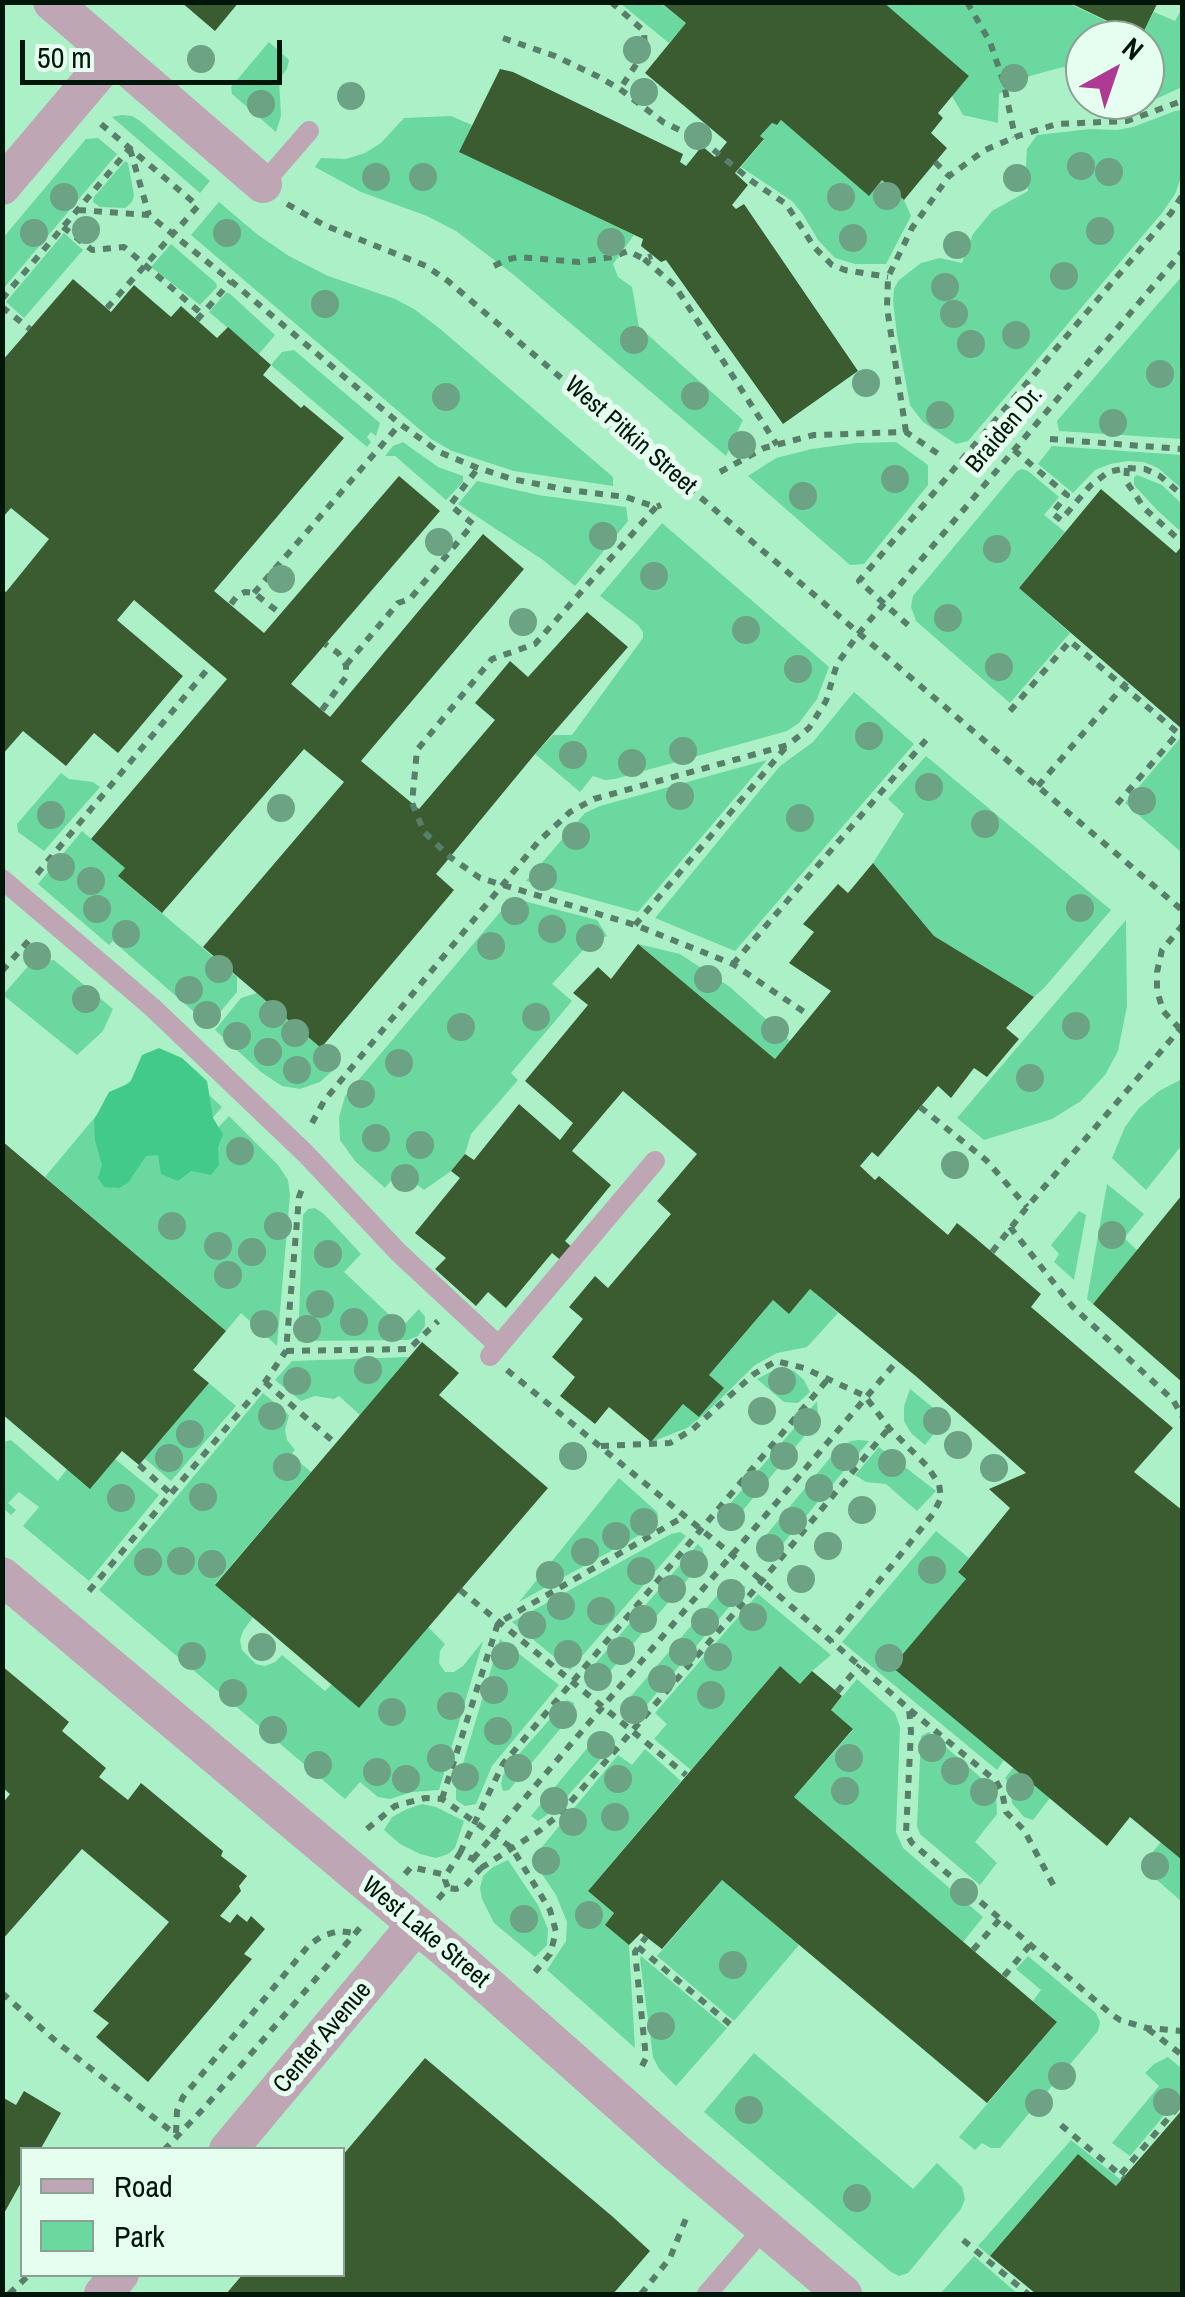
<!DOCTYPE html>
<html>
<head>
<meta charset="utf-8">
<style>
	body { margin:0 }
	#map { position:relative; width:1185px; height:2297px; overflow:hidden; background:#befad7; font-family:"Archivo Narrow",sans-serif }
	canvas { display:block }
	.frame { position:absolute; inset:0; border:5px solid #01160b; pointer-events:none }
	.legend { position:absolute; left:20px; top:2147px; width:325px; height:130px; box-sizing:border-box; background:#e6feef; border:2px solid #8aa194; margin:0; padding:12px 18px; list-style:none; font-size:30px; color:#01160b }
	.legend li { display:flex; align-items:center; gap:20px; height:50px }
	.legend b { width:50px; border:2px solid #8aa194 }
	.north { position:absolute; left:1065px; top:20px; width:100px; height:100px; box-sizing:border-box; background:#e6feef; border:2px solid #8aa194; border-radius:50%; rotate:40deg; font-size:28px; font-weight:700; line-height:40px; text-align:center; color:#01160b }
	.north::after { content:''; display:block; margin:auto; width:35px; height:45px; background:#af3a93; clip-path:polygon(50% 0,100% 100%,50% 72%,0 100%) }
	.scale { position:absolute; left:20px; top:40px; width:262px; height:45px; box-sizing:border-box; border:5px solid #01160b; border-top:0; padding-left:12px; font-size:30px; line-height:35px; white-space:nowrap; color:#01160b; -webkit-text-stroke:8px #e6feef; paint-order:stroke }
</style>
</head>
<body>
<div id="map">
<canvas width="1185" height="2297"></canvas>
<div class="frame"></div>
<ul class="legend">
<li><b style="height:12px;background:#bea6b5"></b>Road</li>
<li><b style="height:28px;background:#6bd8a0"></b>Park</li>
</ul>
<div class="north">N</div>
<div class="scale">50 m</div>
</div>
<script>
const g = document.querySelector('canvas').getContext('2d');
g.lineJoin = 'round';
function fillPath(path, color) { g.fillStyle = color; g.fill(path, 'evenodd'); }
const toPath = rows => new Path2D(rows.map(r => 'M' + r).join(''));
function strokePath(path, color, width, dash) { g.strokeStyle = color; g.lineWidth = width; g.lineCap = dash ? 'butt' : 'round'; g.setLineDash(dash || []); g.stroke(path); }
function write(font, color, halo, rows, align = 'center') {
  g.font = font + ' "Archivo Narrow",sans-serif'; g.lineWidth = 10; g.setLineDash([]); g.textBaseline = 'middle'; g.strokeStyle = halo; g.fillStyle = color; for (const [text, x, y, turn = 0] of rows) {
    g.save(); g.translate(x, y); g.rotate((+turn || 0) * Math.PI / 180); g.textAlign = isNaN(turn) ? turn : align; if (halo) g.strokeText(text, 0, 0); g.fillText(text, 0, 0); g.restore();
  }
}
const built = toPath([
	[3,3,1182,3,1182,2294,3,2294],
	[1085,40,1145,40,1145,100,1085,100],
	[22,2150,342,2150,342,2274,22,2274]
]);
const green = toPath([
	[620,3,660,3,686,23,669,43],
	[883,3,1068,3,1140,37,1154,12,1175,21,1182,8,1182,87,1132,110,1102,102,1102,100,1145,100,1145,40,1085,40,1085,74,1063,67,1030,76,999,94,998,123,963,115,952,96,969,76],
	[269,42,289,60,287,69,279,79,281,116,276,132,232,94,231,87],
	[1182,110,1182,175,1175,194,1162,213,968,441,956,444,923,422,910,405,897,335,893,301,894,289,898,281,921,263,940,258,962,263,973,234,992,211,1028,191,1026,165,1027,149,1037,135,1090,129,1117,130,1133,127,1175,111],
	[122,115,132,116,140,121,210,181,200,193,112,117],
	[451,116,472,125,460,152,634,235,613,264,618,277,632,287,639,327,743,420,726,456,514,275,456,231,427,216,361,192,315,167,321,158,346,159,365,153,381,143,404,118],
	[781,120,869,195,882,180,904,200,911,216,886,264,855,264,835,258,818,240,802,213,792,201,741,167,764,140,760,136,772,123,777,125],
	[98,138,117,154,3,289,3,238,86,139],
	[125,161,128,163,134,195,132,202,125,208,100,207,93,202,94,197],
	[219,202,258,235,289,256,328,276,395,299,414,309,439,328,613,477,613,486,514,471,452,451,431,439,191,235],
	[64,233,83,250,24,318,6,302],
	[171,244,216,283,217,287,200,305,151,267],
	[1182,276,1182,439,1059,431,1057,421],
	[226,293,229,293,275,335,259,354,209,312],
	[294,350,380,423,376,436,371,432,367,437,371,442,367,447,271,365,282,352],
	[403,442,438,467,463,476,463,482,446,500,395,456,385,456,393,446],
	[896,442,928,465,928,485,864,564,850,565,748,476,776,458,812,449,856,443],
	[1052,446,1182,455,1182,489,1158,468,1144,462,1127,461,1110,464,1095,470,1073,493,1038,464],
	[1022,469,1028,471,1059,497,1044,515,1065,532,1019,588,1070,633,1010,703,916,621,911,607,913,596,1017,471],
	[1137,475,1162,485,1182,504,1182,526,1179,530,1157,510,1134,485,1134,477],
	[477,481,538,495,626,507,628,521,575,586,543,560,458,504],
	[662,523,829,667,817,699,799,723,787,731,615,779,605,780,593,776,580,792,535,754,553,735,572,735,643,638,643,632,638,625,600,596],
	[854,692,914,744,735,951,655,918,780,766,813,742],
	[1182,736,1182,853,1125,803],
	[926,756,1111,910,1044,988,1034,997,934,936,873,863,904,814,888,799],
	[767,760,638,912,526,881,585,813,600,806],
	[61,773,69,779,93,782,100,787,44,851,18,832,17,824],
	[82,831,125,868,119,877,237,977,237,992,209,1025,113,941,109,945,38,884],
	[512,898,597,920,607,936,583,950,552,984,572,1001,511,1073,518,1080,471,1134,465,1154,451,1171,424,1190,399,1171,385,1188,355,1161,340,1140,339,1118,345,1096],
	[1126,920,1127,1006,1118,1051,1105,1075,1081,1101,1052,1119,984,1140,957,1118],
	[638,944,680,954,730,987,790,1041,775,1059],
	[54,960,113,1009,103,1031,77,1055,3,995,30,964],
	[257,993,340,1064,320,1082,300,1089,282,1086,261,1072,215,1030,241,998],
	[165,1054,222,1107,209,1122,216,1130,229,1116,278,1165,288,1180,290,1195,277,1346,241,1313,226,1331,45,1177,116,1092],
	[1182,1079,1182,1145,1146,1190,1112,1158,1125,1127,1139,1108,1159,1091],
	[1107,1184,1144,1214,1124,1238,1138,1251,1093,1304,1087,1299],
	[315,1208,324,1214,361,1254,344,1272,402,1327,419,1309,425,1317,425,1326,418,1336,408,1340,298,1341,303,1215,308,1209],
	[1079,1211,1086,1215,1074,1280,1054,1262,1059,1254,1051,1245],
	[810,1289,838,1313,807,1347,777,1353,755,1365,707,1412,687,1428,651,1442,683,1404,700,1416,723,1388,709,1375,773,1300,789,1314],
	[409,1357,360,1415,339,1396,334,1399,315,1396,301,1401,275,1380,292,1361],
	[778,1368,794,1371,804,1380,810,1392,798,1403,784,1402,757,1379],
	[209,1383,236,1406,171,1481,144,1458],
	[910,1389,946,1418,925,1445,911,1433,904,1421,904,1406],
	[263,1393,289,1415,285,1430,287,1440,295,1450,291,1455,311,1472,215,1584,253,1617,243,1631,240,1640,242,1650,256,1664,265,1666,275,1662,282,1655,325,1691,332,1684,359,1708,428,1627,445,1644,440,1651,439,1663,445,1672,454,1672,463,1666,483,1641,439,1790,412,1792,390,1799,378,1797,360,1782,345,1799,99,1590],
	[817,1401,818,1413,816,1422,739,1515,732,1519,719,1517],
	[11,1440,58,1481,67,1469,115,1459,159,1495,89,1581,23,1526,39,1507,19,1492,8,1503,16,1510,11,1515,3,1508,3,1442],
	[859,1440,869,1441,770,1559,762,1550,763,1539,839,1447,851,1441],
	[879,1447,936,1491,917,1511,886,1484,866,1482,855,1475],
	[619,1478,657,1512,658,1516,655,1522,647,1531,519,1602],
	[936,1531,969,1558,958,1571,966,1579,1004,1760,997,1770,842,1642],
	[680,1532,686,1536,570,1670,512,1622,671,1534],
	[698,1544,703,1549,704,1560,601,1682,592,1683,587,1678,588,1672],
	[738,1583,746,1587,639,1714,631,1715,626,1709,626,1702,727,1584],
	[758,1594,831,1655,812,1671,800,1684,779,1667,691,1770,654,1739,667,1724,655,1713],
	[500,1639,559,1685,492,1766,476,1804,465,1806,456,1800,456,1787],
	[857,1679,895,1713,900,1727,896,1832,903,1848,983,1917,963,1942,794,1797,853,1730,831,1710],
	[567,1700,574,1703,575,1711,509,1790,503,1791,501,1784,503,1775,512,1762],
	[929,1732,996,1791,997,1814,975,1842,997,1863,980,1885,920,1834,917,1826,921,1736],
	[607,1733,613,1736,613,1745,556,1809,538,1821,531,1816,598,1735],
	[645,1749,681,1781,588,1891,614,1913,605,1925,629,1945,635,2048,547,1970,566,1941,567,1922,556,1895,532,1859,618,1755,632,1765],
	[1013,1768,1050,1798,1033,1820,1024,1817,1012,1803,1010,1786,1005,1778],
	[422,1804,436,1807,464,1821,455,1848,448,1854,436,1858,420,1854,400,1844,384,1830,392,1817,407,1809],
	[1161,1842,1182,1860,1182,1902,1141,1866],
	[508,1860,538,1905,548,1929,547,1945,535,1957,494,1923,482,1899,480,1888,483,1876,493,1867],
	[722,1880,799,1945,734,2021,657,1956],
	[641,1956,727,2028,676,2086,659,2069,653,2057,640,1959],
	[1028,1956,1096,2013,1100,2022,1098,2031,1000,2148,991,2148,982,2143,975,2150,959,2137,1057,2022,1033,2001,1041,1990,1016,1969],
	[754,2053,913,2189,937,2163,962,2187,965,2199,961,2209,908,2273,899,2276,891,2272,704,2112],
	[1168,2057,1182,2069,1182,2094,1130,2156,1112,2143,1159,2086,1145,2073,1154,2064],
	[1071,2140,1121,2180,1116,2186,1078,2154,990,2256,978,2246],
	[974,2256,1018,2294,940,2294]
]);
const forest = toPath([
	[159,1048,182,1058,207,1081,213,1118,223,1134,218,1147,219,1165,211,1175,191,1171,178,1181,161,1174,158,1155,146,1156,128,1183,119,1188,104,1187,98,1178,102,1165,95,1140,94,1120,109,1092,130,1083,142,1055]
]);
const building = toPath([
	[181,2,239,2,215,31],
	[660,2,883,2,969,76,938,113,943,118,931,133,947,148,904,200,882,180,869,196,781,120,777,125,772,123,760,136,764,139,735,173,748,185,732,205,736,209,744,204,858,371,783,424,666,260,661,262,641,246,643,239,459,152,500,69,513,72,683,154,680,162,686,166,702,146,715,157,727,142,645,73,686,23],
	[1068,2,1158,2,1141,37],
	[73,279,111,312,134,285,171,317,181,306,217,338,228,327,271,365,263,375,301,408,304,405,344,438,214,591,264,633,399,476,440,511,291,684,330,717,483,534,524,569,361,761,419,809,495,720,475,703,510,661,528,677,587,612,628,647,535,754,436,874,454,890,321,1048,203,947,344,782,304,749,162,913,118,876,125,868,91,839,227,679,134,600,117,620,183,676,118,753,94,733,66,766,23,731,2,755,2,589,6,592,49,539,11,508,2,518,2,361],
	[1101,489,1176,553,1182,546,1182,729,1019,588],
	[873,863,934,936,1034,997,1006,1028,1019,1039,987,1077,974,1068,951,1098,938,1086,878,1157,872,1152,860,1166,875,1180,879,1176,948,1235,957,1223,973,1236,1041,1294,1031,1307,1173,1428,1134,1472,1182,1510,1182,1860,1130,1817,1107,1846,892,1667,966,1579,958,1572,1010,1508,989,1489,1026,1473,918,1378,810,1289,789,1314,773,1300,709,1375,724,1388,699,1417,683,1404,651,1442,609,1407,595,1424,560,1396,575,1377,552,1357,583,1319,569,1307,595,1276,608,1288,671,1214,657,1201,697,1154,623,1091,572,1151,611,1185,565,1241,574,1249,564,1263,552,1253,506,1308,488,1292,476,1306,435,1269,446,1258,415,1233,460,1178,451,1171,465,1154,474,1160,519,1104,560,1140,573,1123,525,1081,588,1005,573,993,598,967,611,979,638,944,775,1059,831,991,789,963,814,932,803,924,838,884,848,893],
	[2,1141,226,1331,193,1370,209,1383,139,1465,122,1451,90,1489,2,1414],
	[1182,1195,1182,1382,1093,1304],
	[422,1342,459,1373,439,1395,548,1488,359,1708,215,1585],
	[2,1666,69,1722,62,1731,106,1768,99,1777,128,1800,141,1783,223,1851,221,1856,247,1876,239,1886,241,1891,220,1916,230,1923,237,1914,247,1922,251,1916,265,1929,244,1954,252,1959,148,2082,96,2037,109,2023,93,2011,169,1922,82,1849,2,1940,2,1804,10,1794,2,1787],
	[780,1666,800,1684,812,1671,842,1696,831,1710,853,1729,794,1797,1057,2022,987,2103,722,1880,662,1949,641,1933,629,1945,605,1925,614,1913,588,1891],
	[425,2058,613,2217,650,2251,613,2294,226,2294,243,2274,342,2274,342,2156],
	[24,2091,61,2113,40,2150,22,2150,22,2181,2,2217,2,2097,16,2105],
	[1182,2110,1182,2294,1036,2294,990,2256,1078,2154,1116,2186]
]);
const path = toPath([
	[611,2,644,31,645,51,620,89],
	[967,2,990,42,1003,80,1015,137],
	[503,38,555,56,597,76,620,89,663,122,704,142,753,182,786,204,815,248,832,265,845,270,888,277],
	[101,124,198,206,107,308],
	[130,149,149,215],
	[935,162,949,176],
	[287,204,324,225,426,266,448,281,1182,910],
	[78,210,149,215,231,281,400,424,439,452,478,468,512,479,568,490,626,497,656,507,661,505],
	[63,227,92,250,124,247,202,314],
	[644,259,675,286,777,445],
	[494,266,506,260,518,257,579,262,612,257,628,251,644,259,652,256],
	[2,299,130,148],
	[2,307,30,329],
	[197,320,231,281],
	[906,432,887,308,888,277,912,228,949,176,985,150,1018,136,1057,124,1127,121,1182,101],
	[1050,439,1182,449],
	[1014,450,1067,495,1052,513,1061,520,1090,486,1108,472,1127,468,1145,469,1160,476,1182,495],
	[1127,468,1126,481,1144,508,1177,538,1182,537],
	[720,472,764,448,814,435,906,432,940,455],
	[656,507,535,644,492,659,417,750,412,803,424,832,450,857,480,878,635,925,733,964,810,1016],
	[254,593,400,424],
	[231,604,237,596,245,592,254,593,281,614],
	[908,625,859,581,1171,213,1182,196],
	[346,665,398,603,410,599,473,524,450,505,478,468],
	[322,710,346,677,346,665,338,653,325,644],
	[1010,711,1070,641,1178,733,1117,804],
	[1038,786,1127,682],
	[37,874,211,665],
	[635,925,786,747],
	[733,964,926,740],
	[2,971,31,938],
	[1180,1029,1163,1011,1157,990,1157,972,1162,950,1182,926],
	[920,1107,986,1160,1027,1207],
	[312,1123,324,1101,538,842,570,812,594,799,788,745,809,728,826,701,837,664,859,633,1182,252],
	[1010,1227,1072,1306,1173,1400,1182,1416],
	[992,1252,1027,1207,1180,1029],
	[286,1351,409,1349,438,1321],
	[507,1370,731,1554,909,1709,911,1731,906,1833,912,1843,1111,2014,1120,2020,1147,2028,1182,2031],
	[265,1382,335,1443],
	[601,1446,670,1443,693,1429,754,1374,776,1361,804,1368,865,1396,889,1428,927,1466,939,1484,941,1498,933,1514,831,1641],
	[139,1465,171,1494],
	[460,1590,686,1775],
	[89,1591,265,1382,286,1351,299,1197,302,1189],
	[837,1692,860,1665],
	[910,1710,996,1781,1002,1792,1006,1812,1024,1830,1056,1890],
	[442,1799,498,1623,685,1516],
	[367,1829,395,1806,425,1798,442,1799,512,1848,550,1910,556,1932,550,1954,535,1972],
	[460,1853,503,1764,828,1379],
	[473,1859,897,1361],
	[481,1868,539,1831,561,1813,762,1581,889,1428],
	[405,1874,411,1867,446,1875],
	[438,1899,448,1888,445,1880,446,1875,460,1853,473,1859,481,1868,465,1886,456,1889,448,1888],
	[638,1947,731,2025],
	[973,1950,1000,1919],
	[1004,1976,1030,1945],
	[2,1993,58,2043,175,2134],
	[1148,2029,1182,2055],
	[642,2066,646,2058,635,1952,646,1937],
	[1061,2125,1124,2178],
	[176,2133,177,2111,183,2097,309,1945,322,1936,339,1931,354,1933],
	[164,2150,204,2108,365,1922],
	[1121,2174,1182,2102],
	[963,2240,1028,2294],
	[9,2294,30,2274],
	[641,2294,670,2258,687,2216]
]);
const lane = toPath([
	[263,184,309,131],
	[2,879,152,1007,306,1154,398,1252,499,1346],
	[490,1356,655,1161],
	[707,2294,764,2228]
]);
const street = toPath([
	[52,2,263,184],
	[2,186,113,55],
	[2,1576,460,1961,673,2150,843,2294],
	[228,2150,416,1925],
	[103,2294,120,2274]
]);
const trees = [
	[637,50],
	[201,59],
	[1014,78],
	[644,92],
	[351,96],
	[261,104],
	[698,136],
	[1081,166],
	[1109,172],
	[376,177],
	[423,177],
	[1017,178],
	[887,196],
	[64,197],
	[841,197],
	[86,230],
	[1100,231],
	[34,233],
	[227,233],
	[853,238],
	[611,242],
	[957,245],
	[1064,276],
	[945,287],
	[325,304],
	[954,314],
	[1016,335],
	[634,340],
	[971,344],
	[1160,374],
	[866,383],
	[695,396],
	[446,397],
	[940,415],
	[1113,423],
	[742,445],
	[895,479],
	[803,496],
	[603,536],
	[439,542],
	[997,549],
	[654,576],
	[281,579],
	[948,618],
	[523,622],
	[746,630],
	[999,667],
	[798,669],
	[869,736],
	[683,751],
	[573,755],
	[632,763],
	[929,787],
	[680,796],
	[1142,801],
	[281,808],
	[51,815],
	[800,818],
	[985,824],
	[576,836],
	[61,867],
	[543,877],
	[91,881],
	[1080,908],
	[97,909],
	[515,911],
	[552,929],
	[126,934],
	[590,938],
	[491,946],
	[37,956],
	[219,969],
	[708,979],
	[189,990],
	[86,999],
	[273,1014],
	[207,1015],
	[536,1017],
	[1076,1026],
	[461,1027],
	[775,1030],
	[295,1033],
	[237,1036],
	[268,1052],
	[327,1058],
	[399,1063],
	[297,1070],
	[1030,1078],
	[361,1094],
	[376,1138],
	[420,1145],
	[240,1151],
	[955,1165],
	[405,1178],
	[172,1226],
	[278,1226],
	[1112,1235],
	[218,1246],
	[252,1252],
	[328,1254],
	[228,1275],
	[320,1304],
	[354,1322],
	[264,1324],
	[392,1328],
	[307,1329],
	[368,1370],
	[297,1381],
	[782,1381],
	[762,1411],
	[272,1416],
	[937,1421],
	[807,1422],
	[190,1434],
	[958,1445],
	[573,1456],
	[784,1456],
	[845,1457],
	[169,1458],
	[892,1463],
	[287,1467],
	[994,1468],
	[755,1484],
	[819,1488],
	[203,1497],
	[121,1498],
	[862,1510],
	[731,1517],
	[793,1521],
	[644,1522],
	[616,1536],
	[828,1546],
	[770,1548],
	[585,1552],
	[181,1561],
	[148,1562],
	[212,1564],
	[694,1564],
	[932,1570],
	[641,1571],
	[550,1575],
	[801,1579],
	[672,1589],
	[731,1593],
	[561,1606],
	[601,1611],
	[753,1617],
	[643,1619],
	[705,1622],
	[532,1625],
	[262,1647],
	[621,1651],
	[683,1652],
	[568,1654],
	[192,1656],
	[505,1656],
	[718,1657],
	[889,1658],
	[598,1677],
	[662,1679],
	[494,1690],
	[233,1693],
	[711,1695],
	[451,1706],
	[634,1710],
	[392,1712],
	[563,1715],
	[273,1730],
	[498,1731],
	[601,1745],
	[932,1748],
	[441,1758],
	[849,1758],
	[318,1765],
	[518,1768],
	[955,1771],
	[377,1772],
	[465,1777],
	[406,1779],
	[618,1779],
	[1020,1787],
	[845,1791],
	[984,1792],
	[554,1801],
	[615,1817],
	[573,1822],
	[546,1861],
	[1155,1866],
	[964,1892],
	[589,1915],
	[524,1919],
	[733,1965],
	[661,2026],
	[1062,2076],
	[1167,2102],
	[1039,2103],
	[749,2110],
	[857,2198]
];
const streetNames = [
	["Braiden Dr.",1005,430,-50],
	["West Pitkin Street",630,436,41],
	["West Lake Street",425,1933,40],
	["Center Avenue",323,2038,-50]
];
fillPath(built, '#acf0c8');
fillPath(green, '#6bd8a0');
fillPath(forest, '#42ca8b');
fillPath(building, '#3b5c31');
strokePath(path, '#587f69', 6, [8, 8]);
strokePath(lane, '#bea6b5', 20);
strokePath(street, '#bea6b5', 38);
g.fillStyle = '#6ca384';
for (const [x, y] of trees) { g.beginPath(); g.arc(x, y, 14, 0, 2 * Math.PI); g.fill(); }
write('25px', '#01160b', '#e6feef', streetNames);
</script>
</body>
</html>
